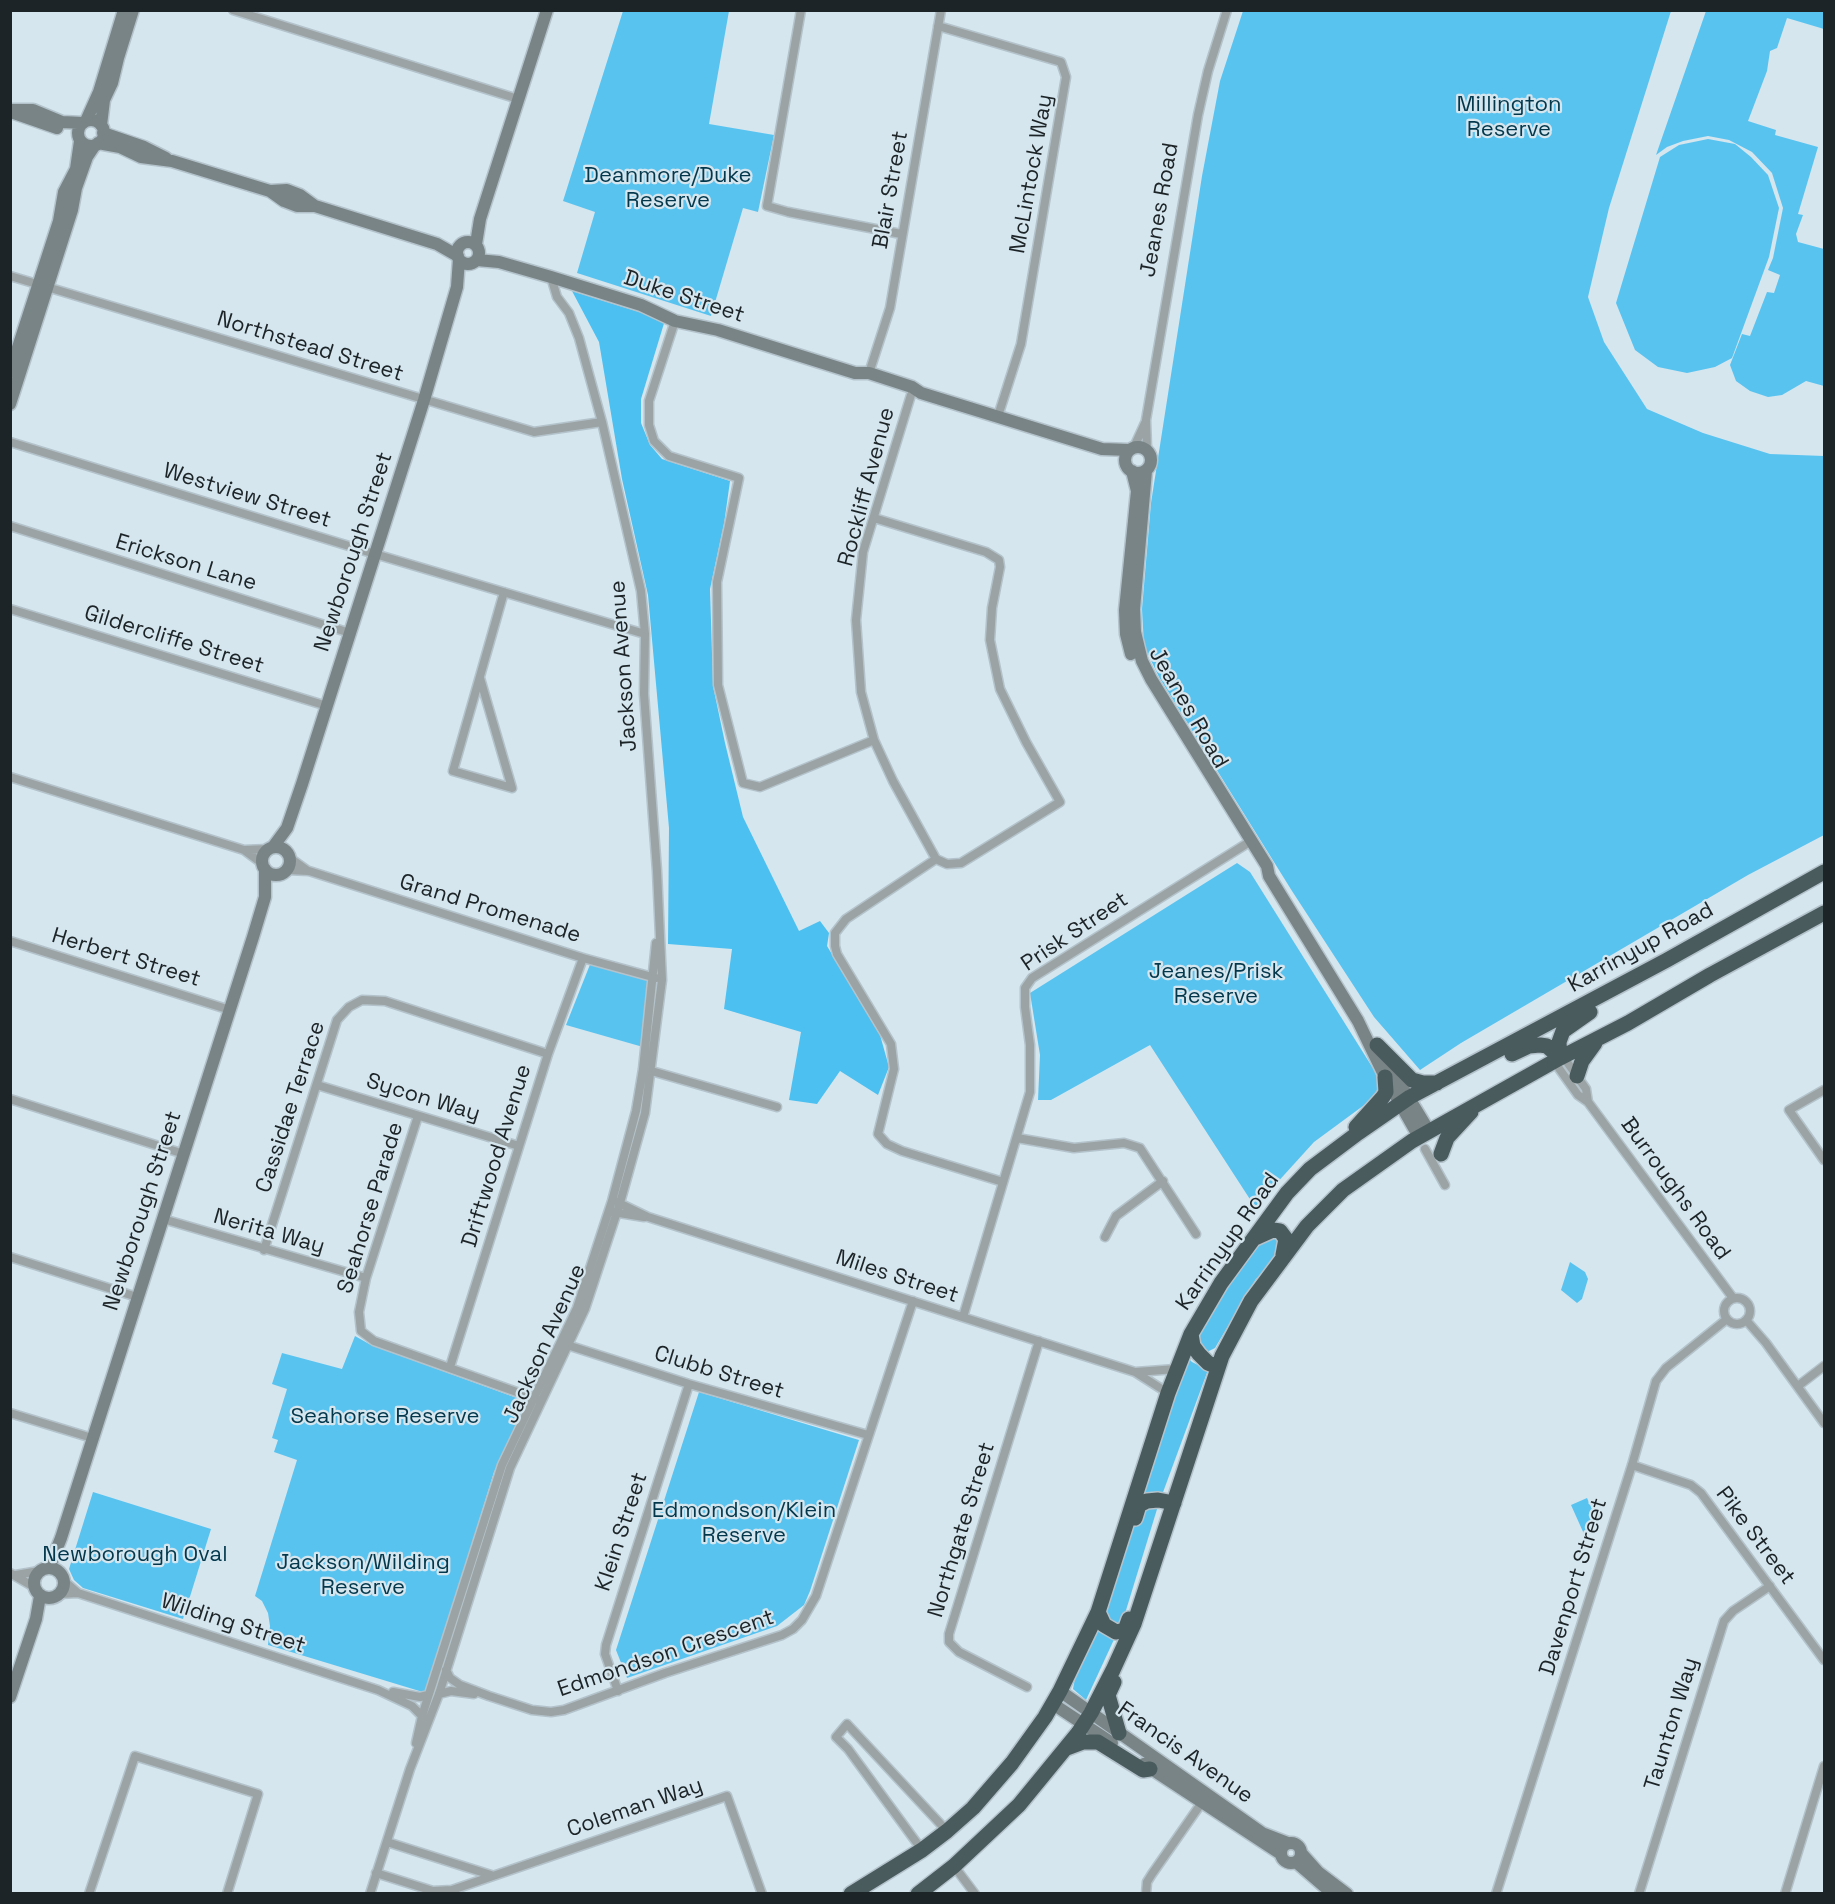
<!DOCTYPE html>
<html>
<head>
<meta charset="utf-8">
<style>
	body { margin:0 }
	#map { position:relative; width:1835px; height:1904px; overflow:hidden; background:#d5e6ef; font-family:"Space Grotesk",sans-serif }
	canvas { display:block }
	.frame { position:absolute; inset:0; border:12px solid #1d2427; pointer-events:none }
</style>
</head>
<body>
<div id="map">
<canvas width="1835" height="1904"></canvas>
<div class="frame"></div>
</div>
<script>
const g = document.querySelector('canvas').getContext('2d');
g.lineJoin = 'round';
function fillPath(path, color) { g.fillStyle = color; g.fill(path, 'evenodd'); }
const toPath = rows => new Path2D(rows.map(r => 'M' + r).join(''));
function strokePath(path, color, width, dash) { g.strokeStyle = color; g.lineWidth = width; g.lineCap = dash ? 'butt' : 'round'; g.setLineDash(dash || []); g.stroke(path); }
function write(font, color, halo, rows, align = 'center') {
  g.font = font + ' "Space Grotesk",sans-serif'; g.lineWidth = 4.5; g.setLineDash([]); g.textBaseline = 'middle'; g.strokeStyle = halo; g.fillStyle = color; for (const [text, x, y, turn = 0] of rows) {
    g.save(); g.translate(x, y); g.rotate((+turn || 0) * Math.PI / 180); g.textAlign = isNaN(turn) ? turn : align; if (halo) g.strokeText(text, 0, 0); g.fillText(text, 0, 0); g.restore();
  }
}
const green = toPath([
	[623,11,729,11,709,124,774,135,758,212,743,208,711,316,577,273,595,212,563,201],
	[1243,11,1671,11,1609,208,1588,297,1604,342,1647,409,1703,433,1770,454,1824,456,1824,835,1748,875,1461,1043,1420,1070,1374,1017,1292,891,1159,677,1144,646,1142,609,1151,503,1202,176,1220,81],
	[1706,11,1824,11,1824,29,1787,18,1777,48,1770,51,1767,71,1748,121,1776,130,1775,135,1818,147,1798,214,1803,215,1796,234,1798,242,1824,249,1824,386,1806,381,1782,395,1768,397,1750,391,1736,381,1730,365,1742,334,1750,336,1767,292,1774,293,1780,275,1768,270,1773,258,1783,208,1772,173,1752,152,1729,140,1708,136,1683,141,1667,147,1656,155],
	[1708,139,1735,144,1751,157,1768,175,1779,208,1769,257,1732,358,1715,367,1687,373,1658,367,1635,350,1616,303,1660,157,1679,145],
	[1237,863,1250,872,1386,1089,1314,1142,1255,1207,1150,1045,1051,1100,1038,1100,1040,1055,1030,993],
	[591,962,649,981,643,1047,566,1025],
	[1271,1235,1279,1239,1280,1247,1264,1272,1256,1279,1215,1348,1205,1353,1197,1350,1198,1330,1255,1243],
	[1570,1262,1585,1272,1588,1279,1582,1299,1577,1303,1561,1290],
	[355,1336,371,1345,528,1402,494,1472,426,1693,268,1645,270,1626,268,1613,262,1601,255,1596,297,1460,274,1452,278,1440,272,1438,287,1389,272,1384,282,1353,342,1369],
	[1186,1356,1192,1362,1208,1370,1162,1495,1140,1496],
	[699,1392,859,1440,810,1591,804,1605,777,1626,627,1678,616,1650],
	[93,1492,211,1529,183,1619,83,1588,74,1580,69,1569],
	[1587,1498,1600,1527,1584,1534,1571,1505],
	[1158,1506,1123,1620,1086,1700,1073,1689,1076,1673,1142,1507]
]);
const forest = toPath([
	[572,291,665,320,641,399,641,423,650,445,662,459,730,481,724,524,710,589,713,686,725,743,743,817,799,931,820,921,829,933,827,946,880,1035,889,1067,878,1095,840,1071,817,1104,789,1100,801,1032,724,1009,732,949,668,944,669,828,648,595,622,479,599,342]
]);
const street = toPath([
	[233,10,518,99],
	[801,10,767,206,788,212,901,234],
	[938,26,1061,62,1066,77,1021,344,998,416],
	[10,276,534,432,602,422],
	[675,321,649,401,649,425,654,441,669,456,739,478,717,582,718,685,743,783,760,787,874,740],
	[869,373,890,308,941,10],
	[911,395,863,552,856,620,861,692,874,740,893,781,936,859],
	[10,442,375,554,645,634],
	[1134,447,1145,423],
	[1147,449,1146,420,1198,115,1208,71,1227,10],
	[874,518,986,552,999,560,1000,567,992,608,990,640,1000,689,1026,742,1060,802,961,863,947,864,936,859],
	[10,526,350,633],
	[10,609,327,706],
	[480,678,512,788,453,771,504,592],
	[10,777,244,850,263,864],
	[244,850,268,849],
	[290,858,308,871],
	[936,859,846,919,835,933,835,946,837,954,891,1044,894,1069,878,1134,887,1144,902,1151,1003,1182],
	[287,870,309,871,583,958,656,978],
	[10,941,230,1010],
	[648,1070,777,1107],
	[317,1085,519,1146],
	[1824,1090,1789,1110,1824,1160],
	[10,1099,184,1154],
	[1588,1102,1586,1089,1567,1062,1560,1058,1558,1067,1578,1095,1588,1102,1733,1298],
	[418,1116,366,1278,359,1312,361,1331,374,1341,539,1400],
	[1017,1138,1074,1148,1124,1143,1140,1148,1196,1234],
	[1425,1149,1445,1185],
	[617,1202,648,1217,1135,1372,1168,1393],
	[613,1212,644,1217],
	[163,1219,366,1278],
	[1105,1237,1116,1216,1163,1181],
	[264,1250,337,1020,349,1007,362,1000,385,1001,548,1054],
	[10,1257,137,1297],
	'1724 1311a13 13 0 1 1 26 0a13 13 0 1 1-26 0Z',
	[963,1317,1030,1092,1030,1045,1025,1007,1025,988,1032,978,1251,841],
	[1746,1320,1766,1343,1824,1423],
	[564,1344,689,1384,868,1435],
	[450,1367,548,1054,583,958],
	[1136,1372,1176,1369],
	[1798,1386,1824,1366],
	[10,1413,92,1438],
	[1632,1465,1691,1485,1701,1493,1824,1660],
	[10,1573,34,1587],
	[16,1575,39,1571],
	[63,1580,78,1593],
	[59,1594,78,1593,378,1690,412,1706,422,1716],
	[446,1670,450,1678,460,1685,489,1696,532,1710,551,1712,564,1710,665,1673,782,1635,793,1629,802,1620,816,1596,913,1301],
	[1027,1687,959,1652,949,1642,949,1634,1039,1341],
	[618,1691,605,1654,606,1645,689,1384],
	[393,1692,420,1697,428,1695],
	[439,1694,451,1691,474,1694],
	[416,1743,422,1716,502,1465,577,1308,612,1201,636,1111,643,1069,656,943],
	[387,1842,491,1875],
	[922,1850,848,1749,836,1737,847,1724,947,1831],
	[954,1866,975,1894],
	[376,1873,433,1891,452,1890,727,1796,762,1894],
	[89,1894,135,1756,258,1794,227,1894],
	[370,1894,410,1769,439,1694,510,1468,585,1309,620,1203,645,1113,662,980,657,871,644,694,645,634,641,591,602,422,579,338,569,313,557,297,551,277],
	[1146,1894,1147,1882,1152,1874,1205,1798],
	[1496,1894,1632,1465,1656,1381,1666,1368,1727,1319],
	[1639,1894,1724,1621,1733,1611,1770,1586],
	[1785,1894,1824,1766]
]);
const secondary = toPath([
	[10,110,33,110,62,122,83,123],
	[11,112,57,128],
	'78 133a13 13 0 1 1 26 0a13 13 0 1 1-26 0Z',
	[86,121,99,92,124,10],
	[101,125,104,100,112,83,118,58,133,10],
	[103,133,144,147,166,158],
	[98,143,120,147,141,157,172,161,270,191,287,190,300,195,315,206],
	[270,191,284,201,297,206,315,206,437,244,458,256],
	'457 253a11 11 0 1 1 22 0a11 11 0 1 1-22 0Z',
	[476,244,480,219,547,10],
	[477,260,499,262,551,277,641,305,675,321,718,330,855,373,869,373,912,387,921,393,1102,449,1129,450],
	[10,372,59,221,64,192,76,169,80,141],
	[10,404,72,210,76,188,87,157,95,145],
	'1125 460a13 13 0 1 1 26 0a13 13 0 1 1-26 0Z',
	[1146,471,1134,609,1135,632,1142,661,1151,679,1267,866,1269,876,1358,1021,1385,1077,1419,1137],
	[1131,654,1126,634,1125,610,1137,491,1132,471],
	'262 861a14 14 0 1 1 28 0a14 14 0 1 1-28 0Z',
	[273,847,287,828,302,784,424,400,457,287,459,259],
	[1386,1060,1429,1131],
	'34 1583a15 15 0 1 1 30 0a15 15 0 1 1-30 0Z',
	[49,1568,61,1538,253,937,265,897,265,869],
	[1060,1691,1262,1833,1288,1843],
	[10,1697,36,1619,40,1596],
	[1053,1704,1112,1743],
	[1144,1764,1281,1854],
	'1281 1853a10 10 0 1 1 20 0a10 10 0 1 1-20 0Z',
	[1302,1854,1318,1872,1347,1894],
	[1296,1862,1333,1894]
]);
const highway = toPath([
	[1377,1045,1412,1080,1423,1083,1437,1083],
	[1512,1054,1529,1046,1540,1045,1547,1046,1560,1058],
	[1560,1058,1559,1042,1563,1031,1590,1012],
	[1577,1076,1582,1061,1595,1043],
	[1356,1127,1383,1097,1386,1092,1385,1077],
	[1441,1154,1447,1138,1471,1112],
	[1253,1239,1273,1230,1280,1231,1286,1239,1283,1255],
	[1191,1334,1193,1346,1199,1354,1208,1363,1218,1367],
	[1135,1518,1139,1505,1147,1501,1158,1500,1174,1503],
	[1098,1612,1104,1625,1116,1632,1125,1630,1129,1619],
	[1114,1682,1108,1695,1119,1733],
	[1067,1748,1083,1742,1098,1742,1143,1770,1150,1769],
	[851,1894,922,1850,947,1831,973,1808,1012,1763,1045,1717,1060,1691,1098,1612,1168,1393,1191,1334,1221,1283,1287,1193,1310,1169,1358,1133,1410,1097,1667,960,1824,872],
	[918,1894,954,1866,1019,1805,1078,1733,1091,1713,1113,1670,1134,1624,1222,1356,1251,1301,1307,1226,1343,1190,1412,1141,1560,1058,1628,1023,1710,975,1824,913]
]);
const parkNames = [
	["Millington",1509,105],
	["Reserve",1509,130],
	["Deanmore/Duke",668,176],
	["Reserve",668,201],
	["Jeanes/Prisk",1216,972],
	["Reserve",1216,997],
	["Seahorse Reserve",385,1417],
	["Edmondson/Klein",744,1511],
	["Reserve",744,1536],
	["Newborough Oval",135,1555],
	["Jackson/Wilding",363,1563],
	["Reserve",363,1588]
];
const streetNames = [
	["McLintock Way",1032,174,-80],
	["Blair Street",891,190,-80],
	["Jeanes Road",1160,210,-80],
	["Duke Street",684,297,18],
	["Northstead Street",310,347,17],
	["Rockliff Avenue",867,487,-75],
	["Westview Street",247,496,17],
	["Newborough Street",354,552,-72],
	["Erickson Lane",186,563,17],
	["Gildercliffe Street",174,640,17],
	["Jackson Avenue",624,666,-94],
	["Jeanes Road",1188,708,60],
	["Grand Promenade",490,909,17],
	["Prisk Street",1075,932,-34],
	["Karrinyup Road",1641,948,-29],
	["Herbert Street",126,958,17],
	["Sycon Way",423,1098,17],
	["Cassidae Terrace",291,1107,-72],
	["Driftwood Avenue",497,1156,-73],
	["Burroughs Road",1675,1189,54],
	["Seahorse Parade",371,1208,-73],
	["Newborough Street",143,1211,-72],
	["Nerita Way",269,1232,16],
	["Karrinyup Road",1228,1242,-55],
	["Miles Street",897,1277,18],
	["Jackson Avenue",545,1344,-66],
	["Clubb Street",719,1373,17],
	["Northgate Street",962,1530,-73],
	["Klein Street",622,1532,-72],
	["Pike Street",1755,1536,53],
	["Davenport Street",1574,1587,-73],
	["Wilding Street",233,1624,18],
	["Edmondson Crescent",666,1654,-19],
	["Taunton Way",1672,1724,-73],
	["Francis Avenue",1185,1753,35],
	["Coleman Way",635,1808,-19]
];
fillPath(green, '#59c3f0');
fillPath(forest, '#4cc0f0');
strokePath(street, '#b4c3cb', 11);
strokePath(secondary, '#b4c3cb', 15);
strokePath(highway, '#b4c3cb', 18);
strokePath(street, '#9ba3a4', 8);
strokePath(secondary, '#788486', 12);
strokePath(highway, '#4a5b5e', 15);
write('22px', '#03384c', '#d5e6ef', parkNames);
write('22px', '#1d2427', '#d5e6ef', streetNames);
</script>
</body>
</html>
